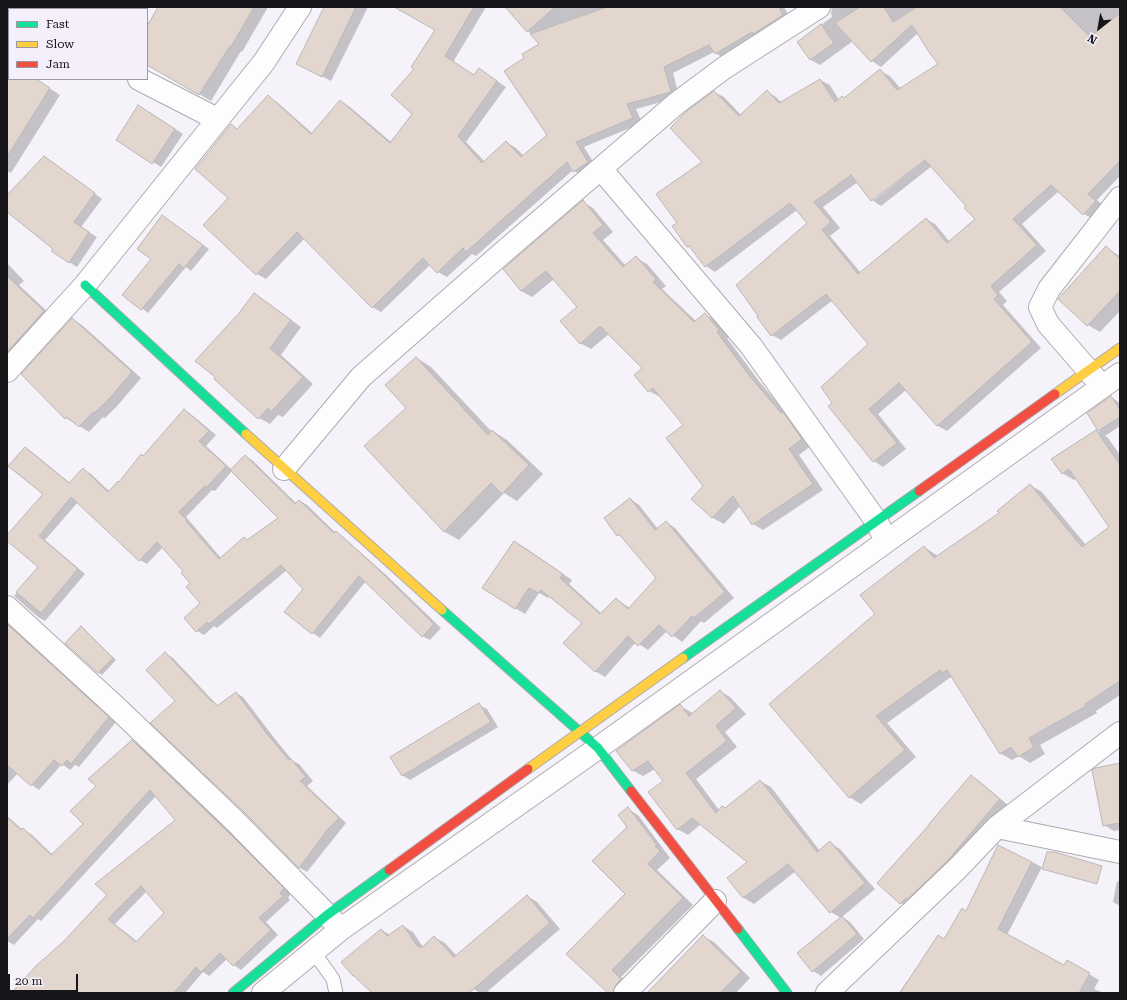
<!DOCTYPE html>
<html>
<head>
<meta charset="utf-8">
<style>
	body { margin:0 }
	#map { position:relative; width:1127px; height:1000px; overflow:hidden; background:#f5f2f9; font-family:"Roboto Serif",serif }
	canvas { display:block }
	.frame { position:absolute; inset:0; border:8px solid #17161a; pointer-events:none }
	.legend { position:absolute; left:8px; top:8px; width:140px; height:72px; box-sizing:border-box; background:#f5effc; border:1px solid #9c98a2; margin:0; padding:5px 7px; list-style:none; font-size:12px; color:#17161a }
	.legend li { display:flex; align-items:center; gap:8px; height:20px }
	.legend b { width:20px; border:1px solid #9c98a2 }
	.north { position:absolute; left:1079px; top:8px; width:40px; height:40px; -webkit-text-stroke:3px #f5effc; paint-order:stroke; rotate:211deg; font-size:11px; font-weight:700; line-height:16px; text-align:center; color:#17161a }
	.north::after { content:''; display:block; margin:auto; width:14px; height:18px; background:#17161a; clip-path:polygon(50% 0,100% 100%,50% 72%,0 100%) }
	.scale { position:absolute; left:8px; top:974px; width:70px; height:18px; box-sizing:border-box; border:2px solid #17161a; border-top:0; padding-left:5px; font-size:12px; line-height:14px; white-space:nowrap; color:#17161a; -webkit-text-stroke:3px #f5effc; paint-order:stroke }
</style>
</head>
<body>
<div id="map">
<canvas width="1127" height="1000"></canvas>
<div class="frame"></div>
<ul class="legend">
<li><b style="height:5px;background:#16e098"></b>Fast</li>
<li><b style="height:5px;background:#ffcf43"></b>Slow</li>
<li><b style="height:5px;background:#f24e42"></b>Jam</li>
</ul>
<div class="north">N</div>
<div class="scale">20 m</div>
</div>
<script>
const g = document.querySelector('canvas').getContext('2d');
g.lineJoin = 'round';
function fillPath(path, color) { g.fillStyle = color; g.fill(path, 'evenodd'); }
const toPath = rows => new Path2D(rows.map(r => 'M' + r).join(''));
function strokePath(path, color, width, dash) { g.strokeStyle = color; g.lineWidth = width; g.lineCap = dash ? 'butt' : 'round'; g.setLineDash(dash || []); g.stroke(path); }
const shadow = toPath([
	[118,7,129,7,128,9,121,9],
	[159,7,268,7,242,52,241,51,211,101,147,64,147,28],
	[325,7,368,7,331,81,306,68],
	[398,7,486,7,453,62,475,76,479,69,506,87,466,142,485,162,506,142,516,148,524,156,548,135,525,58,540,44,506,7,784,7,792,21,725,59,714,52,673,73,679,97,636,109,642,123,584,147,597,168,583,176,573,170,476,256,472,254,447,277,438,272,431,264,381,312,372,307,305,238,266,279,257,274,204,225,229,198,231,125,238,129,268,97,277,102,313,134,341,101,350,107,391,142,413,113,416,69,437,30],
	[832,7,1120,7,1120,176,1097,200,1105,207,1093,219,1084,214,1059,191,1022,224,1046,251,999,292,1007,301,1003,305,1041,348,947,431,938,426,906,390,878,414,906,449,883,467,874,461,829,406,833,403,870,344,833,300,781,340,772,335,808,224,797,210,715,272,706,266,693,249,688,246,678,223,704,162,714,92,724,97,741,115,767,92,776,97,782,103,820,80,830,85,839,100,845,99,880,71,890,76,901,89,940,64,918,33,881,67,872,61,853,41,820,65,811,60,798,42,832,17,831,13],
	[928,156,929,157,874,200,874,198],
	[932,166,968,206,976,219,950,242,935,224,926,219,861,273,830,236,840,228,823,207,858,182,872,200,881,206],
	[7,50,9,51,9,57,7,60],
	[7,62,9,63,9,79,35,79,60,95,11,173,7,171],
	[147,111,183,134,161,167,117,140],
	[44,157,102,199,81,227,97,237,77,267,69,262,7,210,7,200],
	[583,202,593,208,613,232,603,240,626,266,636,258,647,264,666,286,662,289,696,321,705,314,715,320,729,336,727,338,759,381,812,445,799,455,823,490,763,530,753,524,740,506,724,524,713,518,692,499,705,486,685,425,661,396,660,397,649,391,643,368,609,334,591,349,580,343,579,307,554,279,532,297,521,291,504,269],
	[162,216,209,249,191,271,186,267,148,313,124,294,153,259],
	[1106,248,1120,256,1120,311,1100,332,1088,325,1059,299],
	[7,263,24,281,19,285,53,317,7,356],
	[254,294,265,301,301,327,281,355,313,384,283,417,278,415,270,424,259,418,215,379],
	[72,319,82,325,141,378,118,405,105,418,103,417,89,432,66,418],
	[417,358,431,367,492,432,493,431,507,440,543,474,517,501,504,493,459,540,445,532,366,446,407,408],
	[1111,397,1120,403,1120,426,1105,436,1108,438,1120,455,1120,695,1096,711,1097,713,1040,745,1045,754,1030,763,1019,756,1012,760,1000,753,953,678,951,677,887,723,916,757,861,804,849,797,876,614,924,547,938,556,1000,513,1030,485,1042,492,1086,545,1111,527,1077,478,1074,480,1062,473,1096,431,1100,433,1088,413],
	[185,410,192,415,216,435,206,446,232,470,245,456,252,460,297,504,300,501,307,505,337,534,343,537,384,573,441,628,430,640,422,636,366,581,320,638,313,633,286,612,304,589,287,570,217,628,214,626,204,635,197,631,201,603,184,571,163,547,147,564,140,560,78,502,45,540,85,574,45,621,38,617,14,596,39,567,7,539,7,536,44,494,25,448,32,452,70,483,83,469,91,474,110,492,119,483],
	[232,471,280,518,248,540,245,539,221,558,186,517,212,490,215,491],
	[630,499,639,505,658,529,666,522,675,528,734,598,704,623,701,621,682,642,667,631,648,650,636,642,605,677,595,671,583,623,550,596,548,598,539,593,525,614,515,608,524,547,572,580,569,584,602,614,616,599,630,608,658,578,625,539,618,535],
	[7,622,116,722,79,767,75,765,70,770,62,764,39,790,32,785,18,773,7,785],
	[81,627,116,660,102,675,98,672],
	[165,653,173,658,218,706,236,693,243,697,275,739,293,761,299,764,313,781,307,786,346,823,307,872,300,868,244,811,176,701],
	[720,691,730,697,746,714,725,732,737,747,696,779,719,810,725,809,760,781,771,787,820,851,830,843,840,849,875,889,842,917,850,922,864,939,821,976,813,971,841,918,831,912,796,871,754,904,744,898,729,878,749,862,701,824,688,835,677,829,664,781,655,769,643,776,632,770,680,706,691,712,693,714],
	[479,705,487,709,498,727,410,780,402,775],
	[132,741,140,745,234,835,291,893,288,898,290,900,266,922,278,935,241,970,234,965,227,959,209,976,203,972,185,993,12,993,63,942,176,820,156,796,41,921,38,919,14,945,7,941,7,816,23,830,31,834,53,855,84,824,97,786],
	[147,891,166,914,138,942,115,924],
	[1120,764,1120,830,1114,831,1104,825],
	[971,776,979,781,1008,805,956,865,909,908,901,903,879,883],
	[628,809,638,815,670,858,657,870,693,905,621,977,631,986,625,993,609,993,568,954,627,894],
	[1024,860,1032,862,1042,867,1007,935,1065,966,1068,962,1099,980,1094,989,1104,993,899,993,907,981,909,982,945,940,966,912],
	[1117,881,1120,882,1120,906,1113,902],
	[527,896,537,902,560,929,488,991,490,993,480,993,437,965,456,993,374,993,382,930,390,935,403,926,413,932,423,947,434,937,445,943,457,956],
	[704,937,714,942,750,978,736,993,648,993]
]);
const building = toPath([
	[158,7,254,7,231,47,230,46,199,95,147,65,147,26,158,7],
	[324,7,356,7,322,77,296,64,324,7],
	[394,7,474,7,445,56,474,75,479,68,497,81,458,136,482,163,506,141,521,157,547,135,504,71,524,58,522,54,539,44,530,34,607,7,779,7,783,15,753,34,752,32,715,54,709,45,664,67,671,92,627,104,633,118,576,142,588,162,573,172,567,162,466,252,463,248,437,273,423,258,372,308,297,232,256,275,203,225,228,198,195,169,231,124,237,129,268,95,311,134,340,100,390,143,412,114,391,95,414,69,411,67,435,30,394,7],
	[505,7,555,7,527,32,505,7],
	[860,7,884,7,893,22,917,7,1060,7,1090,37,1120,13,1120,161,1088,194,1096,201,1083,215,1051,185,1013,219,1037,245,991,286,998,295,994,299,1032,342,937,426,899,383,869,409,897,443,873,462,828,406,832,403,821,387,868,344,826,294,771,336,757,317,758,316,736,285,807,223,790,203,705,267,689,246,687,247,672,226,677,223,656,194,702,162,670,128,687,111,714,91,739,116,767,90,779,103,820,79,835,102,842,96,844,98,880,69,897,90,938,64,929,52,912,25,871,62,835,23,860,7],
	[925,160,966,206,964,208,975,219,947,243,926,218,858,274,822,230,831,222,814,202,851,175,871,201,925,160],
	[821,24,834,43,810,60,797,42,821,24],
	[7,79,36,79,50,88,7,157,7,79],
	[138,105,175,129,152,164,116,140,138,105],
	[44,156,95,193,74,222,89,232,69,263,51,251,53,249,7,212,7,195,44,156],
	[583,200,603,225,593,233,623,267,636,256,656,279,653,282,694,322,705,313,719,330,717,332,748,374,781,413,783,412,802,439,789,449,813,484,752,525,733,496,712,518,691,499,703,486,666,438,683,425,653,388,648,392,634,375,642,368,600,326,580,344,560,321,577,307,546,271,521,291,503,269,583,200],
	[162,215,203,245,184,268,179,264,141,310,122,295,151,259,137,249,162,215],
	[1106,246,1120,259,1120,291,1087,326,1058,299,1106,246],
	[7,276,44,311,7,352,7,276],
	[254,293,291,320,270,348,303,377,271,412,268,408,258,419,214,379,215,377,195,361,239,313,254,293],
	[72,318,132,372,109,399,94,413,93,412,79,427,67,417,65,419,21,374,72,318],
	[416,357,488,435,492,430,529,465,502,494,491,483,444,532,364,446,406,408,385,385,416,357],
	[1111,396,1120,410,1120,417,1098,431,1087,413,1111,396],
	[184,409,209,431,199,441,226,466,207,487,205,486,179,512,187,520,186,521,219,559,244,537,247,540,278,518,230,470,245,455,295,504,299,500,334,533,336,531,377,568,434,624,422,637,359,576,312,634,284,612,303,589,281,565,209,624,207,622,196,632,184,618,200,603,186,587,190,583,181,573,183,571,157,542,139,561,71,497,39,536,78,569,41,613,16,592,38,567,7,541,7,535,43,494,8,466,25,447,69,483,83,468,108,492,118,481,119,482,141,454,143,456,184,409],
	[1096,430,1120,465,1120,681,1085,704,1086,706,1029,738,1034,747,1018,757,1011,747,1000,754,947,670,942,673,940,670,876,716,905,750,849,798,769,704,875,614,860,595,924,546,934,558,999,513,997,511,1030,484,1082,547,1109,527,1069,469,1062,474,1051,459,1096,430],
	[630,498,655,530,666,521,725,592,694,618,692,616,672,637,659,625,638,646,628,636,595,672,563,643,582,623,541,590,538,593,529,588,515,609,482,588,514,541,563,574,560,578,600,614,616,598,628,609,656,578,619,534,617,536,604,518,630,498],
	[7,624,109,717,71,764,67,760,62,766,54,760,31,786,7,765,7,624],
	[81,626,113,658,98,673,65,643,81,626],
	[165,652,212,702,213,701,217,706,236,692,267,734,289,760,291,759,306,777,300,781,339,818,328,829,299,868,244,812,150,723,175,701,146,670,165,652],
	[720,690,736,708,716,726,727,741,686,773,716,813,722,806,725,808,760,780,817,852,830,841,865,883,830,913,788,864,743,898,727,878,747,862,692,818,677,830,648,792,663,781,648,761,632,771,616,751,680,704,689,716,720,690],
	[479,703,491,722,402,776,390,757,479,703],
	[132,740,226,830,284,888,280,893,283,896,259,918,271,930,233,966,220,953,201,972,196,967,174,993,11,993,36,966,63,942,107,895,95,884,175,820,150,790,33,918,30,915,7,939,7,817,21,830,23,828,51,855,83,824,70,811,96,786,88,779,132,740],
	[141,886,164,913,136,942,108,919,141,886],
	[1120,763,1120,823,1103,826,1092,770,1095,768,1120,763],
	[971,775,1000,799,948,860,908,899,906,898,900,904,877,883,929,825,929,824,971,775],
	[628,807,657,845,655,846,660,851,648,864,683,898,612,970,621,979,616,985,613,993,608,993,566,954,625,894,592,861,627,827,618,815,628,807],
	[998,845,1032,862,998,929,1064,965,1067,960,1090,973,1079,993,900,993,938,935,944,939,962,908,966,911,998,845],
	[1047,852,1055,852,1102,866,1097,884,1042,869,1047,852],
	[527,895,550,923,469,993,372,993,354,976,353,976,341,962,381,929,387,936,403,925,418,947,419,946,421,948,434,936,454,957,527,895],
	[842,916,857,934,812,972,797,953,842,916],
	[703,935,741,972,720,993,647,993,703,935]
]);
const lane = toPath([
	[42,9,43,7],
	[313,951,333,979,336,993]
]);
const street = toPath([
	[7,11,9,13],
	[139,79,217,119],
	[601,169,751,346,877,522,885,539],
	[7,371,85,285,264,62,300,7],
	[1101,385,1048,324,1040,307,1049,289,1120,198],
	[284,469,361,377,500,255,677,103,724,68,819,7],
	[7,607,117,708,235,821,340,928],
	[997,827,1120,852],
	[263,993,341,929,598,748,1120,374],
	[625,993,715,901],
	[827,993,957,869,997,827,1120,733]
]);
const fast = toPath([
	[85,285,246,434],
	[442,610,598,748,631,791],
	[683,658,919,491],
	[738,929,787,993],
	[233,993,327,915,389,870]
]);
const slow = toPath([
	[1055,394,1120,348],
	[246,434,442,610],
	[528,769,683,658]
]);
const jam = toPath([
	[919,491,1055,394],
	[631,791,738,929],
	[389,870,528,769]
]);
fillPath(shadow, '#0003');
fillPath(building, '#e2d6ce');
strokePath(building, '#bab7b8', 1);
strokePath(lane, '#adabb0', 15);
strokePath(street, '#adabb0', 24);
strokePath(fast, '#adabb0', 11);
strokePath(slow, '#adabb0', 11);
strokePath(jam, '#adabb0', 11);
strokePath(lane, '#fefdfe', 13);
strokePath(street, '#fefdfe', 22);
strokePath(fast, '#16e098', 9);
strokePath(slow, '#ffcf43', 9);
strokePath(jam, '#f24e42', 9);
</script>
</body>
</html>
